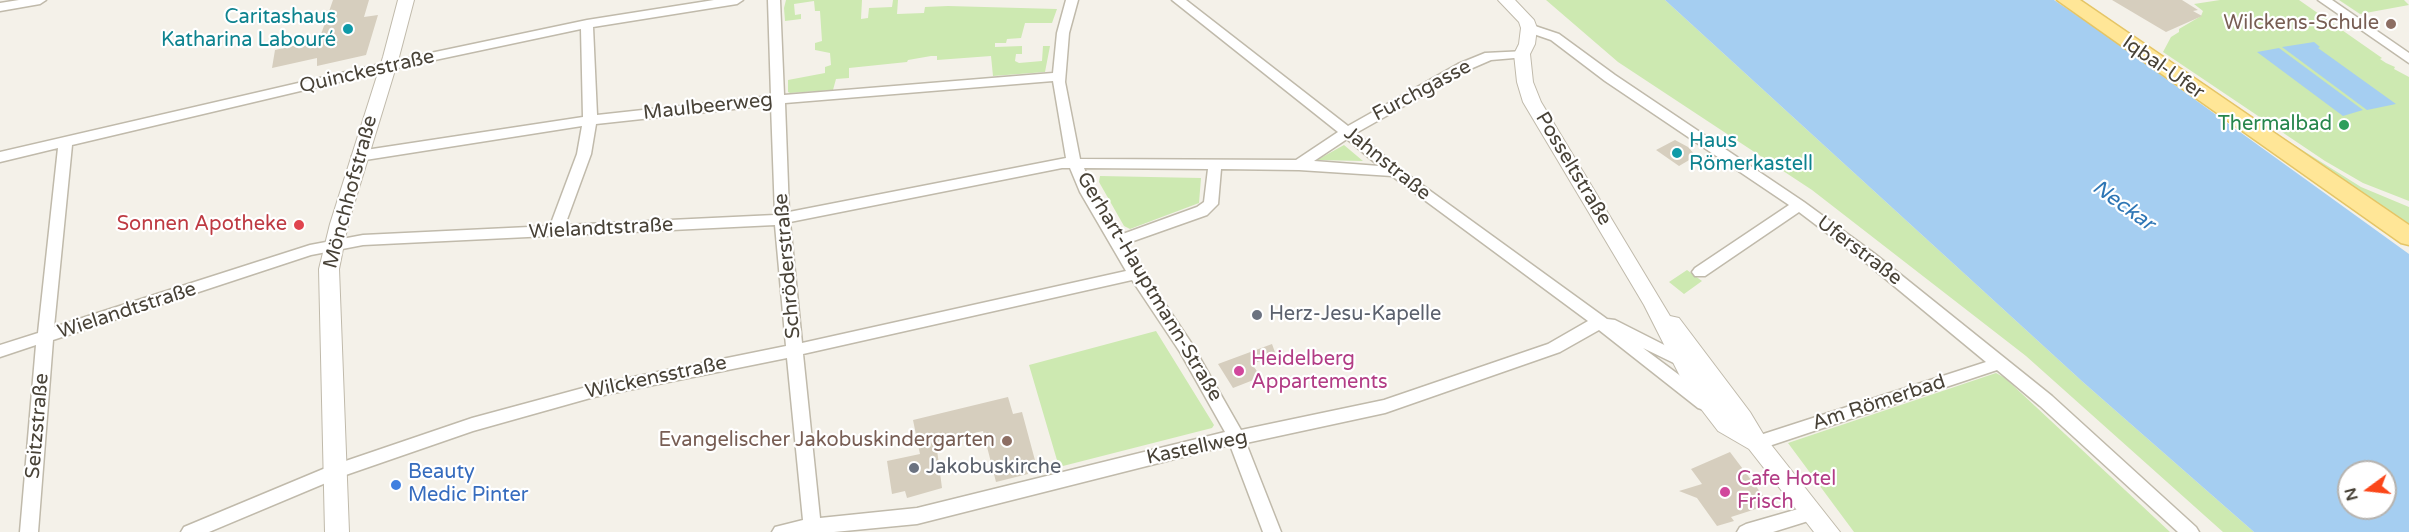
<!DOCTYPE html>
<html>
<head>
<meta charset="utf-8">
<style>
	body { margin:0 }
	#map { position:relative; width:2409px; height:532px; overflow:hidden; background:#f4f1e9; font-family:"Varela Round",sans-serif }
	canvas { display:block }
	.north { position:absolute; left:2337px; top:460px; width:60px; height:60px; box-sizing:border-box; background:#fff; border:2px solid #b6b3af; border-radius:50%; rotate:255deg; font-size:16px; font-weight:700; line-height:24px; text-align:center; color:#484237 }
	.north::after { content:''; display:block; margin:auto; width:21px; height:27px; background:#fb4619; clip-path:polygon(50% 0,100% 100%,50% 72%,0 100%) }
</style>
</head>
<body>
<div id="map">
<canvas width="2409" height="532"></canvas>
<div class="north">N</div>
</div>
<script>
const g = document.querySelector('canvas').getContext('2d');
g.lineJoin = 'round';
function fillPath(path, color) { g.fillStyle = color; g.fill(path, 'evenodd'); }
const toPath = rows => new Path2D(rows.map(r => 'M' + r).join(''));
function strokePath(path, color, width, dash) { g.strokeStyle = color; g.lineWidth = width; g.lineCap = dash ? 'butt' : 'round'; g.setLineDash(dash || []); g.stroke(path); }
function write(font, color, halo, rows, align = 'center') {
  g.font = font + ' "Varela Round",sans-serif'; g.lineWidth = 4.5; g.setLineDash([]); g.textBaseline = 'middle'; g.strokeStyle = halo; g.fillStyle = color; for (const [text, x, y, turn = 0] of rows) {
    g.save(); g.translate(x, y); g.rotate((+turn || 0) * Math.PI / 180); g.textAlign = isNaN(turn) ? turn : align; if (halo) g.strokeText(text, 0, 0); g.fillText(text, 0, 0); g.restore();
  }
}
const green = toPath([
	[786,0,862,0,861,19,868,18,869,8,892,7,893,0,898,0,897,14,924,13,925,7,948,6,1057,9,1052,23,1025,23,1021,38,1007,39,1006,43,995,43,995,47,1022,46,1022,54,1016,54,1015,61,1019,63,1042,61,1043,46,1050,46,1045,72,993,76,991,56,937,60,937,56,931,56,908,60,907,62,849,68,849,78,836,79,833,90,790,93,788,92,788,80,825,73,825,67,831,65,830,53,815,50,815,43,822,41,820,11,815,11,814,1,794,4,795,15,801,14,801,19,785,21,784,8],
	[1546,0,1665,0,2084,383,2254,532,2223,532,2026,356,1812,190,1618,62],
	[2220,0,2299,0,2382,58,2380,59,2386,63,2395,67,2394,69,2409,77,2409,201,2363,183,2325,161,2163,52,2171,37,2179,32,2179,29,2201,16,2203,11,2194,4],
	[2339,0,2404,0,2409,5,2360,14],
	[2229,104,2361,187,2409,207,2409,227],
	[1344,145,1363,161,1317,160],
	[1100,176,1201,178,1199,203,1130,229,1124,226,1099,182],
	[1687,270,1702,281,1684,294,1669,282],
	[1156,331,1214,425,1212,428,1059,467,1029,365],
	[1996,373,2005,378,2170,532,1854,532,1788,443]
]);
const water = toPath([
	[1665,0,2054,0,2100,31,2409,254,2409,532,2254,532,2084,383],
	[2349,472,2385,472,2385,508,2349,508],
	[2314,42,2320,47,2318,48,2396,104,2367,110,2282,47],
	[2279,48,2363,110,2343,116,2257,52]
]);
const building = toPath([
	[333,0,369,0,364,17,378,15,366,55,317,66,317,58,272,68,275,50,319,40],
	[2112,0,2182,0,2198,10,2193,11,2202,16,2166,32],
	[1675,140,1688,147,1696,156,1679,166,1656,150],
	[1272,344,1276,355,1252,364,1261,377,1233,388,1218,364],
	[1008,397,1013,414,1022,412,1036,464,1026,466,1028,474,996,482,983,431,936,442,942,488,907,498,905,491,892,494,887,461,920,454,913,420],
	[1730,452,1764,497,1755,500,1759,508,1731,517,1734,521,1717,526,1697,498,1679,491,1702,484,1691,469]
]);
const minor = toPath([
	[19,0,46,0,40,4,0,11,0,3,19,0],
	[714,0,743,0,737,4,593,27,597,115,771,96,768,0,780,0,784,95,1053,73,1057,33,1066,0,1078,0,1069,33,1065,82,1080,159,1296,160,1338,132,1172,0,1186,0,1348,126,1458,64,1485,53,1526,51,1528,54,1526,57,1491,60,1468,70,1356,133,1400,169,1607,319,1615,320,1690,358,1692,362,1690,366,1684,368,1643,348,1710,398,1712,403,1710,408,1704,410,1698,408,1599,330,1560,352,1385,413,1246,443,1281,532,1263,532,1230,445,917,524,834,532,772,532,775,527,803,520,787,358,594,397,473,431,340,477,209,532,181,532,184,527,328,467,472,418,594,385,786,346,775,225,363,245,311,255,53,340,38,532,20,532,36,345,0,357,0,345,38,333,58,148,0,162,0,152,402,59,587,20,714,0],
	[581,29,583,117,359,151,352,156,359,161,582,126,577,154,550,226,363,235,310,245,54,327,72,145,402,67,581,29],
	[1053,81,1066,158,789,212,785,103,1053,81],
	[771,105,775,215,565,225,591,154,596,124,771,105],
	[1347,139,1379,166,1314,161,1347,139],
	[1062,168,1070,168,1080,192,1126,271,802,343,790,222,1062,168],
	[1084,168,1208,169,1204,202,1197,207,1120,235,1094,192,1084,168],
	[1221,169,1299,170,1392,176,1588,321,1548,344,1384,400,1241,430,1192,344,1125,244,1207,215,1218,204,1221,169],
	[1132,280,1180,352,1225,432,917,508,820,518,803,354,1132,280],
	[2318,0,2332,0,2409,53,2409,63,2318,0],
	[1529,24,1559,34,1615,75,1804,202,1875,254,2052,396,2196,527,2199,532,2178,532,2040,406,1997,370,1757,450,1751,448,1749,443,1751,438,1986,362,1865,262,1799,212,1705,276,1695,276,1692,272,1695,268,1789,205,1605,81,1551,40,1525,31,1523,28,1529,24],
	[1812,505,1818,508,1821,513,1818,518,1773,532,1737,532,1740,527,1746,524,1812,505]
]);
const tertiary = toPath([
	[398,0,414,0,399,57,348,224,339,269,349,532,325,532,319,269,330,224,383,57,398,0],
	[1498,0,1515,0,1534,20,1537,28,1535,44,1530,54,1533,82,1541,102,1670,316,1679,318,1750,412,1765,437,1840,532,1814,532,1749,449,1718,431,1688,392,1644,305,1523,102,1517,82,1514,54,1519,44,1521,28,1519,22,1498,0]
]);
const primary = toPath([
	[2057,0,2080,0,2409,225,2409,245,2401,243,2057,0]
]);
const markers = [
	[2391,24,6,"#8d6e63"],
	[348,29,6,"#0f9aa8"],
	[2344,125,6,"#2e9e5b"],
	[1677,153,6,"#0f9aa8"],
	[299,225,6,"#e0444e"],
	[1257,315,6,"#6b7280"],
	[1239,371,6,"#d1479c"],
	[1007,441,6,"#8d6e63"],
	[914,468,6,"#6b7280"],
	[396,485,6,"#3f7fe0"],
	[1725,492,6,"#d1479c"]
];
const cultureNames = [
	["Caritashaus",336,18],
	["Katharina Labouré",336,41],
	["Haus",1689,142,"left"],
	["Römerkastell",1689,165,"left"]
];
const educationNames = [
	["Wilckens-Schule",2379,24],
	["Evangelischer Jakobuskindergarten",995,441]
];
const streetNames = [
	["Iqbal-Ufer",2163,68,35],
	["Quinckestraße",367,72,-13],
	["Furchgasse",1422,91,-28],
	["Maulbeerweg",708,107,-6],
	["Jahnstraße",1387,164,39],
	["Posseltstraße",1573,169,59],
	["Mönchhofstraße",351,192,-75],
	["Wielandtstraße",601,229,-3],
	["Uferstraße",1859,251,37],
	["Schröderstraße",788,266,-95],
	["Gerhart-Hauptmann-Straße",1149,287,59],
	["Wielandtstraße",127,311,-18],
	["Wilckensstraße",656,378,-12],
	["Am Römerbad",1879,403,-18],
	["Seitzstraße",38,426,-85],
	["Kastellweg",1197,448,-12]
];
const leisureNames = [
	["Thermalbad",2332,125]
];
const healthNames = [
	["Sonnen Apotheke",287,225]
];
const worshipNames = [
	["Herz-Jesu-Kapelle",1269,315],
	["Jakobuskirche",926,468]
];
const hotelNames = [
	["Heidelberg",1251,360],
	["Appartements",1251,383],
	["Cafe Hotel",1737,480],
	["Frisch",1737,503]
];
const shopNames = [
	["Beauty",408,473],
	["Medic Pinter",408,496]
];
const waterNames = [
	["Neckar",2123,206,36]
];
fillPath(green, '#cde9b1');
fillPath(water, '#a5cef1');
fillPath(building, '#d6cebe');
strokePath(minor, '#c0baab', 3);
strokePath(tertiary, '#c0baab', 2);
strokePath(primary, '#e5c566', 3);
fillPath(minor, '#fff');
fillPath(tertiary, '#fff');
fillPath(primary, '#ffe697');
for (const [x, y, r, color] of markers) { const dot = new Path2D(); dot.arc(x, y, r, 0, 2 * Math.PI); g.fillStyle = color; g.fill(dot); strokePath(dot, '#fff', 2); }
write('20px', '#0d838f', '#fff', cultureNames, 'right');
write('20px', '#785e54', '#fff', educationNames, 'right');
write('20px', '#484237', '#fff', streetNames);
write('20px', '#27864d', '#fff', leisureNames, 'right');
write('20px', '#be3a42', '#fff', healthNames, 'right');
write('20px', '#5b616d', '#fff', worshipNames, 'left');
write('20px', '#b23c85', '#fff', hotelNames, 'left');
write('20px', '#366cbe', '#fff', shopNames, 'left');
write('italic 21px', '#2e76b5', '#fff', waterNames);
</script>
</body>
</html>
